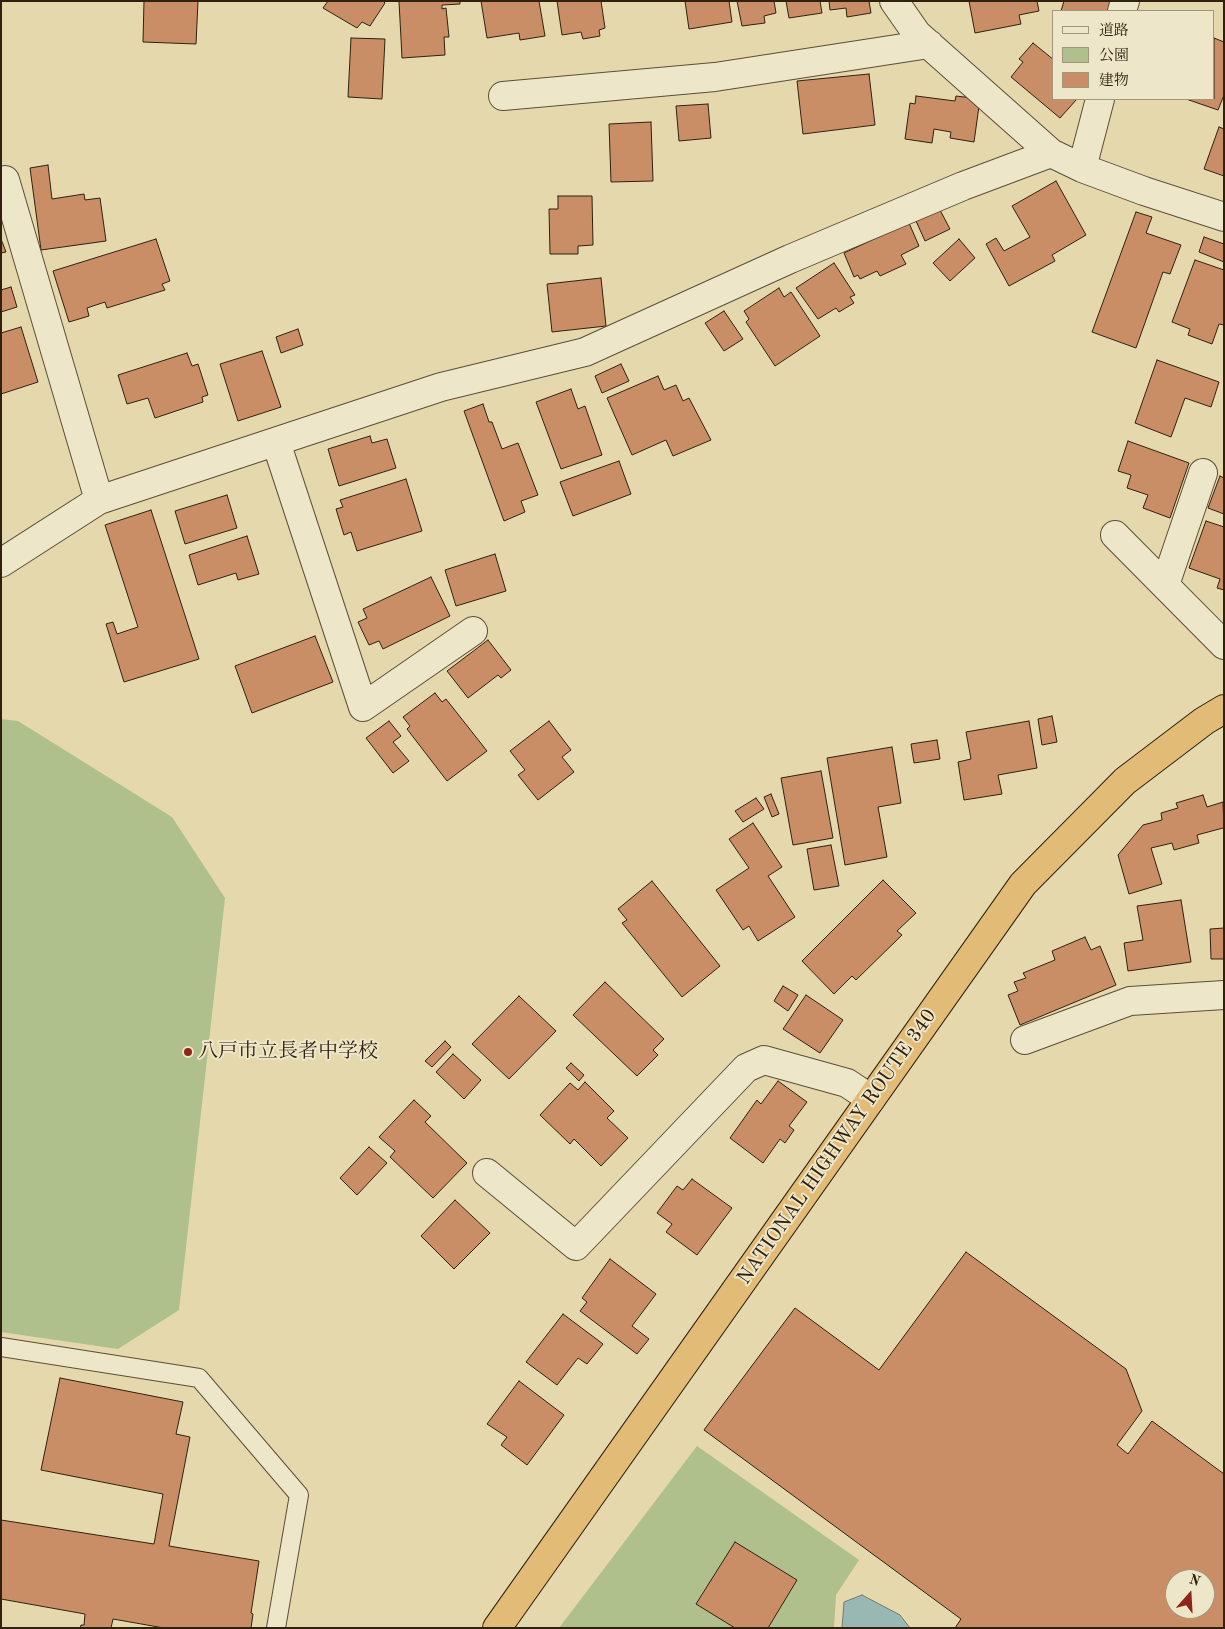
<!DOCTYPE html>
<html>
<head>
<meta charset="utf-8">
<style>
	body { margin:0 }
	#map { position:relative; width:1225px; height:1629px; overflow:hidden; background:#e4d8ac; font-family:"Old Standard TT","Noto Serif JP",serif }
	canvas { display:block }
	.frame { position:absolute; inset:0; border:2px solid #302010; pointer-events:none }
	.legend { position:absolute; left:1052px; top:10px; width:162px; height:90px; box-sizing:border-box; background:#ede6c9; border:1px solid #a1977f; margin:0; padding:6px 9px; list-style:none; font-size:15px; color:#302010 }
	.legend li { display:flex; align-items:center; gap:10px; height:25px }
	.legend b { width:25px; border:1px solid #a1977f }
	.north { position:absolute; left:1165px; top:1569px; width:50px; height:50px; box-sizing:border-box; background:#ede6c9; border:1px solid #a1977f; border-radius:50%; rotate:19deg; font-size:14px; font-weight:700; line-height:20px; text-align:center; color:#302010 }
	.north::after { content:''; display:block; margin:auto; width:18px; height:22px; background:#8f2418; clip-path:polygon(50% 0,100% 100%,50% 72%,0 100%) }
</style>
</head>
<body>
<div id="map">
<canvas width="1225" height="1629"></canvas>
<div class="frame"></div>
<ul class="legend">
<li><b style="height:6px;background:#ede6c9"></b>道路</li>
<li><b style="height:14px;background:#afc08d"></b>公園</li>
<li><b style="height:14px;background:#ca8e66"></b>建物</li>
</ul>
<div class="north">N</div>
</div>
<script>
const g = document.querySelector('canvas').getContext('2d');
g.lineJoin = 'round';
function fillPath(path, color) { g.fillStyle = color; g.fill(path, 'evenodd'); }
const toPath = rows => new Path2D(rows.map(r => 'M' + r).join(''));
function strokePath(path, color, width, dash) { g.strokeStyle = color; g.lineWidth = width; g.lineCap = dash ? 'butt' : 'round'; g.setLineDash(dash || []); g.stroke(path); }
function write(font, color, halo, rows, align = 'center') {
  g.font = font + ' "Old Standard TT","Noto Serif JP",serif'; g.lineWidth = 4; g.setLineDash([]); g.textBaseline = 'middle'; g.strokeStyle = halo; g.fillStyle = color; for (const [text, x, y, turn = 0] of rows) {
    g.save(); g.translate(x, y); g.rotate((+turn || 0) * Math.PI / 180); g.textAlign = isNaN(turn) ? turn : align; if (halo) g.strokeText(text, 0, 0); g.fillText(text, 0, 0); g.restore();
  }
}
const green = toPath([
	[1,719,18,721,172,817,225,898,179,1310,118,1349,1,1332],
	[697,1446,859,1560,836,1595,834,1628,559,1628]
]);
const water = toPath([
	[862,1595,900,1615,910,1628,842,1628,844,1602,862,1595]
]);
const building = toPath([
	[144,1,198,1,196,44,143,42,144,1],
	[328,1,383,1,385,3,370,26,362,22,357,28,323,8,328,1],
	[399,1,460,1,460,4,442,5,442,9,446,8,449,37,444,37,445,55,402,58,399,1],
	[481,1,539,1,545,36,520,40,519,33,487,38,481,1],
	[557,1,601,1,605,28,599,30,600,36,583,39,581,32,562,35,557,1],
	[685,1,729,1,732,22,689,29,685,1],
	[737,1,774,1,776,13,764,16,765,23,742,26,737,1],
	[786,1,820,1,822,13,789,18,786,1],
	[829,1,869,1,871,13,847,17,846,8,830,10,829,1],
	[969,1,1037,1,1039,11,1019,15,1021,24,975,33,969,1],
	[1064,1,1112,1,1108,11,1061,11,1064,1],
	[351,38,385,39,382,99,348,97,351,38],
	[1214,38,1224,42,1224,95,1218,110,1186,99,1214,99,1214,38],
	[1033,43,1054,60,1054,99,1077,99,1060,118,1011,77,1023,62,1019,59,1033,43],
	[869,74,875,125,803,134,797,81,869,74],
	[916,96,955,101,956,96,980,99,974,142,950,138,951,132,934,129,932,143,905,139,910,103,915,104,916,96],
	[708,104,711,138,679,141,676,106,708,104],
	[651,122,653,181,611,182,609,124,651,122],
	[1219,127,1224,129,1224,176,1204,169,1219,127],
	[48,165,52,199,84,194,85,200,100,198,106,241,41,250,30,168,48,165],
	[1056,181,1086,235,1052,255,1055,261,1009,286,986,244,996,238,1004,251,1030,237,1012,206,1056,181],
	[558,196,592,196,593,245,578,246,578,254,550,254,549,209,558,209,558,196],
	[940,210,950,229,925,241,916,221,940,210],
	[1136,212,1152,217,1146,233,1181,245,1170,274,1163,272,1136,348,1092,332,1136,212],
	[909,223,919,246,901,255,906,264,880,276,877,271,860,279,858,275,854,277,844,253,909,223],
	[1204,237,1224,244,1224,262,1199,252,1204,237],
	[1,239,6,252,1,253,1,239],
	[156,239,170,281,162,284,165,290,107,308,105,302,87,308,89,316,69,322,53,271,156,239],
	[959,239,975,258,950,281,933,263,959,239],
	[1195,260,1224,270,1224,325,1219,324,1212,344,1188,335,1190,329,1172,322,1195,260],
	[834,263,855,295,850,297,854,303,839,312,836,308,818,319,796,288,834,263],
	[601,278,606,326,552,332,547,284,601,278],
	[11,287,17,307,1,312,1,290,11,287],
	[779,288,784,297,791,292,820,336,775,366,746,322,749,319,744,311,779,288],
	[724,311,743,339,724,351,705,323,724,311],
	[21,327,38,382,1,394,1,333,21,327],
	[298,329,303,345,281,353,276,337,298,329],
	[262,351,281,407,238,421,220,364,262,351],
	[187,353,192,366,198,364,208,395,202,397,203,402,155,418,148,398,127,404,118,375,187,353],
	[1157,360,1219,382,1211,407,1185,398,1171,437,1135,423,1157,360],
	[621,364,629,381,602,393,595,376,621,364],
	[658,376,664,390,676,385,683,401,689,398,711,440,673,456,666,440,632,455,607,398,658,376],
	[571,389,578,409,585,406,602,455,561,469,536,402,571,389],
	[483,404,489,422,492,422,502,449,518,443,538,495,521,501,525,512,504,521,464,411,483,404],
	[370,436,372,443,387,439,396,468,339,486,328,449,370,436],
	[1128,441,1189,463,1170,518,1143,508,1148,495,1127,488,1131,475,1118,471,1128,441],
	[619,461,631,494,573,516,560,482,619,461],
	[1220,476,1224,478,1224,514,1208,508,1220,476],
	[406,479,422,531,357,551,351,532,344,535,336,509,343,507,340,500,406,479],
	[227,495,237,528,185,544,175,511,227,495],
	[151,510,199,659,124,682,106,624,113,622,117,634,138,627,105,525,151,510],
	[1206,521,1224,527,1224,590,1217,588,1220,579,1189,568,1206,521],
	[247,536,259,574,238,580,236,573,198,585,189,555,247,536],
	[495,554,506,591,456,606,445,570,495,554],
	[431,577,450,616,383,649,379,641,369,645,358,622,367,618,363,609,431,577],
	[315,636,333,682,252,713,235,666,315,636],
	[488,640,511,670,501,678,498,675,468,698,447,671,488,640],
	[435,693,442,702,446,699,487,751,447,781,407,729,410,726,403,717,435,693],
	[1052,716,1057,742,1042,745,1038,719,1052,716],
	[389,721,401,736,393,742,409,761,393,773,366,738,389,721],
	[549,721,571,750,562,757,574,772,538,800,518,775,525,770,510,751,549,721],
	[1029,721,1037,768,998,775,1002,794,964,800,958,762,971,759,966,732,1029,721],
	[937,740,940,759,914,763,911,744,937,740],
	[892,747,901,803,878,807,887,857,845,865,827,758,892,747],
	[821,771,833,838,793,845,781,778,821,771],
	[771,794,779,814,772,817,764,797,771,794],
	[1203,795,1207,807,1223,802,1224,829,1223,828,1197,835,1199,843,1174,850,1172,843,1151,848,1162,884,1129,894,1118,855,1143,825,1162,820,1161,813,1178,808,1176,803,1203,795],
	[756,798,764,809,743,822,735,811,756,798],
	[753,823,782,867,768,876,795,917,758,941,749,926,743,930,716,890,749,868,729,839,753,823],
	[831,845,839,886,814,890,807,849,831,845],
	[883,880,916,913,897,931,902,935,856,980,852,976,834,994,802,961,883,880],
	[652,881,720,966,682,997,622,923,627,920,618,909,652,881],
	[1181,900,1191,962,1128,971,1124,943,1143,940,1137,906,1181,900],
	[1224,928,1224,959,1211,959,1210,929,1224,928],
	[1085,937,1091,950,1100,946,1116,985,1020,1025,1008,995,1018,991,1014,982,1026,978,1023,973,1055,960,1052,951,1085,937],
	[605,982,664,1039,653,1050,658,1055,637,1076,573,1015,605,982],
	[783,986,798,995,788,1011,774,1001,783,986],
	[806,995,843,1020,820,1053,783,1029,806,995],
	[519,996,556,1031,509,1079,472,1044,519,996],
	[445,1041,451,1047,432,1067,425,1061,445,1041],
	[453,1054,481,1080,464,1099,436,1072,453,1054],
	[571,1063,584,1075,579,1081,566,1068,571,1063],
	[778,1081,807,1102,789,1126,794,1130,785,1143,780,1139,763,1163,730,1138,757,1100,761,1104,778,1081],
	[585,1082,614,1111,607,1118,628,1138,601,1166,574,1139,570,1144,540,1115,570,1083,578,1090,585,1082],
	[414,1100,431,1116,425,1122,467,1163,433,1198,390,1157,395,1151,379,1137,414,1100],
	[369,1147,387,1163,357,1195,340,1178,369,1147],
	[692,1179,732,1208,697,1255,666,1232,672,1224,657,1213,677,1186,683,1190,692,1179],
	[455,1200,490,1233,454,1269,421,1236,455,1200],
	[966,1252,1126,1369,1142,1411,1117,1445,1128,1454,1152,1421,1224,1474,1224,1628,955,1628,961,1619,704,1430,795,1308,879,1370,966,1252],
	[1175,1579,1205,1579,1205,1609,1175,1609,1175,1579],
	[610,1259,656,1294,632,1326,649,1339,637,1354,580,1311,587,1302,582,1298,610,1259],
	[563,1314,603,1344,587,1364,578,1358,557,1385,526,1362,563,1314],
	[60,1378,183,1402,176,1434,190,1437,169,1546,259,1561,251,1613,253,1614,251,1628,164,1628,113,1619,111,1628,80,1628,81,1625,84,1625,85,1614,1,1599,1,1520,154,1544,163,1494,41,1470,60,1378],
	[519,1381,564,1415,527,1465,501,1445,507,1437,487,1424,519,1381],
	[735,1542,797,1580,768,1628,735,1628,696,1604,735,1542]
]);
const lane = toPath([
	[1,1347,199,1378,299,1495,276,1628]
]);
const street = toPath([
	[894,1,917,34,1051,153,1082,168,1144,191,1224,217],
	[1122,11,1125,1],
	[503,96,715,77,929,44],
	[1082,168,1100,99],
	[5,180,99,500,441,387,585,352,790,259,963,186,1051,153],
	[276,442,363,707,473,631],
	[1115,535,1224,645],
	[1,563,99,500],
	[1165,585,1203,473],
	[1025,1040,1130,1001,1224,995],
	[487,1173,576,1246,746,1068,764,1060,847,1083,871,1099]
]);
const highway = toPath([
	[497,1628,1023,884,1125,781,1204,721,1224,709]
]);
const markers = [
	[188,1052,5,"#8f2418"]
];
const poiNames = [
	["八戸市立長者中学校",198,1052]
];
const streetNames = [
	["NATIONAL HIGHWAY ROUTE 340",837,1147,-55]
];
fillPath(green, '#afc08d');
fillPath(water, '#99b8b4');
strokePath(water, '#6f7b72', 1);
fillPath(building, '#ca8e66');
strokePath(building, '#302010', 1);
strokePath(lane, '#5d4e37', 20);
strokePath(street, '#5d4e37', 30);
strokePath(highway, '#302010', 30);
strokePath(lane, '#ede6c9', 18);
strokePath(street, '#ede6c9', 28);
strokePath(highway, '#e2bc76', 28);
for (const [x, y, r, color] of markers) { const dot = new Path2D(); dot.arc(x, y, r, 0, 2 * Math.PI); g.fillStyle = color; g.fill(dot); strokePath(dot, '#ede6c9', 2); }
write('20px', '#302010', '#ede6c9', poiNames, 'left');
write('20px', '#302010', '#ede6c9', streetNames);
</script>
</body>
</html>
